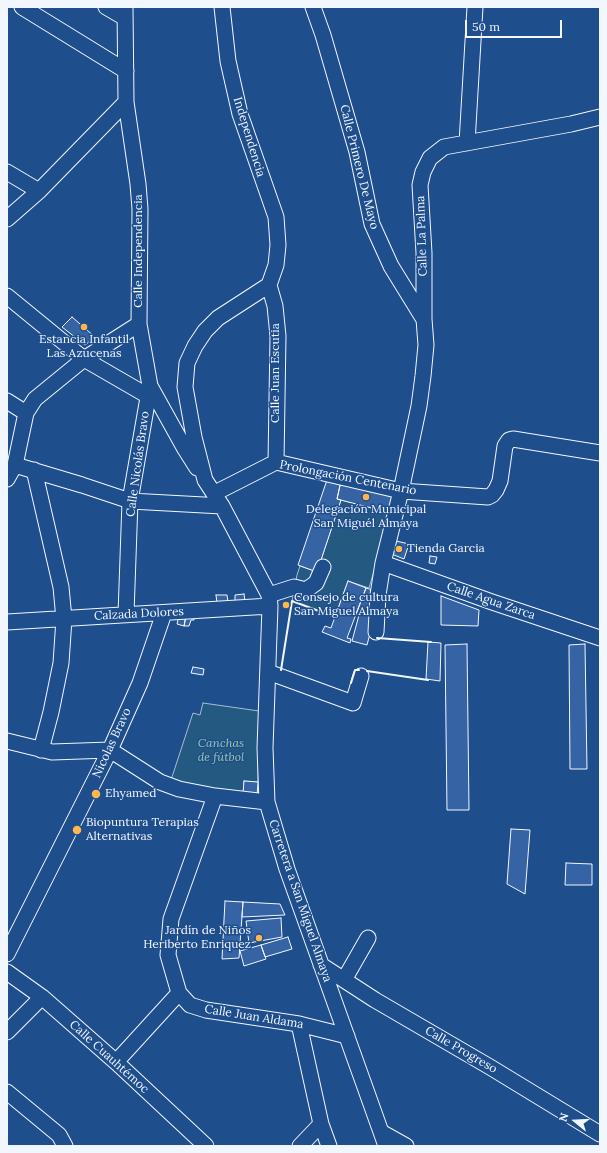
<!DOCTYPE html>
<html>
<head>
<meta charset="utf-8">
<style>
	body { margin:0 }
	#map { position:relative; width:607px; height:1153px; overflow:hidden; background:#1f4e8c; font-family:Lora,serif }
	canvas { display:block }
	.frame { position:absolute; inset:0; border:8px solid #f2f6ff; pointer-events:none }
	.north { position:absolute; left:555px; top:1101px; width:40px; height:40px; -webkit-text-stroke:3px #1f4e8c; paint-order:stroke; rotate:288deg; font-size:11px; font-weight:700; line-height:16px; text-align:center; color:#f2f6ff }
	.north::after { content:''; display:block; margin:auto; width:14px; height:18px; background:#f2f6ff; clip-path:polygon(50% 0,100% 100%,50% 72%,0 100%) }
	.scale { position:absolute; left:465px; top:20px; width:97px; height:18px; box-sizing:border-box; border:2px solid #f2f6ff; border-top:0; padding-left:5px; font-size:12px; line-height:14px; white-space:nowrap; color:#f2f6ff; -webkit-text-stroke:3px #1f4e8c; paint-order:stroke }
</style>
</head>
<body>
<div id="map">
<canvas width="607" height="1153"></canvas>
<div class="frame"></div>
<div class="north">N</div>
<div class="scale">50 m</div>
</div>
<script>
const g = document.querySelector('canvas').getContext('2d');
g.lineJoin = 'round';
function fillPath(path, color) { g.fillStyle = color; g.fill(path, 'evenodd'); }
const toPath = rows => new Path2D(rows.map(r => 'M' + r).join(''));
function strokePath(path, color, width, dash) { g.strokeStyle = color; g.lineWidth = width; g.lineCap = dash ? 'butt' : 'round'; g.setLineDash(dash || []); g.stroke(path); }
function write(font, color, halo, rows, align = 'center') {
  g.font = font + ' Lora,serif'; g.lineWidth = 3; g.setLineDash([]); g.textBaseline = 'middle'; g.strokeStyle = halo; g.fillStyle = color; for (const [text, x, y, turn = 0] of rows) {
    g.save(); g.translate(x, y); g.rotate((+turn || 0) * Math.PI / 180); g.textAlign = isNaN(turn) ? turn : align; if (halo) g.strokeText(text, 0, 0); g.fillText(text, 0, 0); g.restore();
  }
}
const green = toPath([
	[341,500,391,513,369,588,348,581,335,617,292,601,297,575,300,566,317,572,341,500],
	[203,703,259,711,258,782,244,781,243,794,171,780,193,713,200,715,203,703]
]);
const building = toPath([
	[72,317,95,337,85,345,62,327,72,317],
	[328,477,341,481,337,499,341,500,317,572,298,565,328,477],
	[341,481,395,495,391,513,337,499,341,481],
	[392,540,409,544,404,559,389,553,392,540],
	[430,556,437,557,435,564,429,563,430,556],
	[348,581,366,588,347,638,351,639,350,643,322,632,325,626,331,628,348,581],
	[366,588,376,591,376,611,367,645,352,641,359,615,356,614,366,588],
	[244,594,245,601,235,602,235,595,244,594],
	[216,595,227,595,228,602,217,603,216,595],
	[441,596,479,610,478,626,441,625,441,596],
	[194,615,194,620,191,620,189,626,184,626,186,616,194,615],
	[179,616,186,616,184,626,177,624,179,616],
	[428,642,441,643,440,681,426,679,428,642],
	[467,644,469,810,447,810,445,645,467,644],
	[585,644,587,769,570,769,569,645,585,644],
	[193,667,204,669,203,675,191,673,193,667],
	[244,781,258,782,257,797,243,794,244,781],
	[511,829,530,830,525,894,507,884,511,829],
	[566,863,592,864,592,885,565,885,566,863],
	[225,901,243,902,239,958,222,959,225,901],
	[243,902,280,904,285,915,242,917,243,902],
	[281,918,282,937,249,943,246,921,281,918],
	[288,937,292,949,265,957,261,945,288,937],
	[261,945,266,959,244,966,240,951,261,945]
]);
const minor = toPath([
	[22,7,126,71],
	[106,7,125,18],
	[125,7,126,102,138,184,140,209,139,324,150,386,185,449,197,468],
	[222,7,228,61,240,114,276,217,278,245,276,265,269,285,218,318,205,331,195,346,187,363,185,387,194,437,205,480,222,506,269,595,270,606,265,748,267,802,287,869,386,1146],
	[313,7,323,35,357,152,372,224,391,266,423,318],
	[467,143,475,7],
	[7,172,39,191],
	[7,219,39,191,126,102],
	[269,285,275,306,278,336,276,462],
	[7,296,84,359,148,396],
	[7,401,26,413],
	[15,465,26,413,35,399,84,359,139,324],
	[34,470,61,587,64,619,61,663,51,712,41,750],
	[7,479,15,465,82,485,130,501,222,506],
	[215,493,276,462,401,491,488,497,492,495,496,490,500,481,505,446,509,440,513,439,600,453],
	[383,563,492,602,600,638],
	[269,595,294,587,306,590,316,583,323,567],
	[126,614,130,501,150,386],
	[7,622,270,606],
	[376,632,378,595,383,563,401,491,419,406,423,376,426,345,424,319,424,253,420,185,423,172,430,158,444,147,571,124,600,117],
	[268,672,353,703,361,676],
	[7,741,52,752,110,750,160,782,179,789,215,796,267,802],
	[215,796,171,919,168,955,179,993,190,1005,206,1010,299,1024,347,1036],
	[7,954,110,750,140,683,164,613],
	[321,965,375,1000,490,1067,600,1134],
	[7,972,42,997,116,1062,206,1146],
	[344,980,368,938],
	[299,1024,321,1124,329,1146],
	[7,1032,42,997],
	[116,1062,179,993],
	[7,1092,59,1135,65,1146],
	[381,1132,406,1146],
	[300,1146,321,1124]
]);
const wall = toPath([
	[377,638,431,642],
	[281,670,292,601,335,617],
	[367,671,428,680],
	[351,683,355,670,359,670]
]);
const markers = [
	[84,327,4,"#ffb74d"],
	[366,497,4,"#ffb74d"],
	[399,549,4,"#ffb74d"],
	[286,605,4,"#ffb74d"],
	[96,794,5,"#ffb74d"],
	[77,830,5,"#ffb74d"],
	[259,938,4,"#ffb74d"]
];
const streetNames = [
	["Independencia",249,137,73],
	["Calle Primero De Mayo",359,167,76],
	["Calle La Palma",422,236,-92],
	["Calle Independencia",139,251,-90],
	["Calle Juan Escutia",276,373,-90],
	["Calle Nicolás Bravo",138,464,-82],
	["Prolongación Centenario",348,478,11],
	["Calle Agua Zarca",491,601,19],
	["Calzada Dolores",139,614,-3],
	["Nicolas Bravo",112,743,-65],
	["Carretera a San Miguel Almaya",300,901,71],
	["Calle Juan Aldama",254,1017,9],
	["Calle Progreso",461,1050,30],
	["Calle Cuauhtémoc",109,1057,42]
];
const poiNames = [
	["Estancia Infantil",84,340,"center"],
	["Las Azucenas",84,354,"center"],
	["Delegación Municipal",366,510,"center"],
	["San Miguél Almaya",366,524,"center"],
	["Tienda Garcia",407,549],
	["Consejo de cultura",294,598],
	["San Miguel Almaya",294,612],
	["Ehyamed",105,794],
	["Biopuntura Terapias",86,823],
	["Alternativas",86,837],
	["Jardín de Niños",251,931,"right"],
	["Heriberto Enriquez",251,945,"right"]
];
const parkNames = [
	["Canchas",221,744],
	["de fútbol",221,758]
];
fillPath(green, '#245a82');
strokePath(green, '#a8bbd7', 1);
fillPath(building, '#3563a3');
strokePath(building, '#f2f6ff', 1);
strokePath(minor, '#f2f6ff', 17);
strokePath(minor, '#1f4e8c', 15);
strokePath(wall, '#f2f6ff', 2);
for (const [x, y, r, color] of markers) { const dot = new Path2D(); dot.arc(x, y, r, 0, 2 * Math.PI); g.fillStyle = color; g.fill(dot); strokePath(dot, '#1f4e8c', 1.5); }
write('12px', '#f2f6ff', '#1f4e8c', streetNames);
write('12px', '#f2f6ff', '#1f4e8c', poiNames, 'left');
write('italic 12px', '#97c8a6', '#1f4e8c', parkNames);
</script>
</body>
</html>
